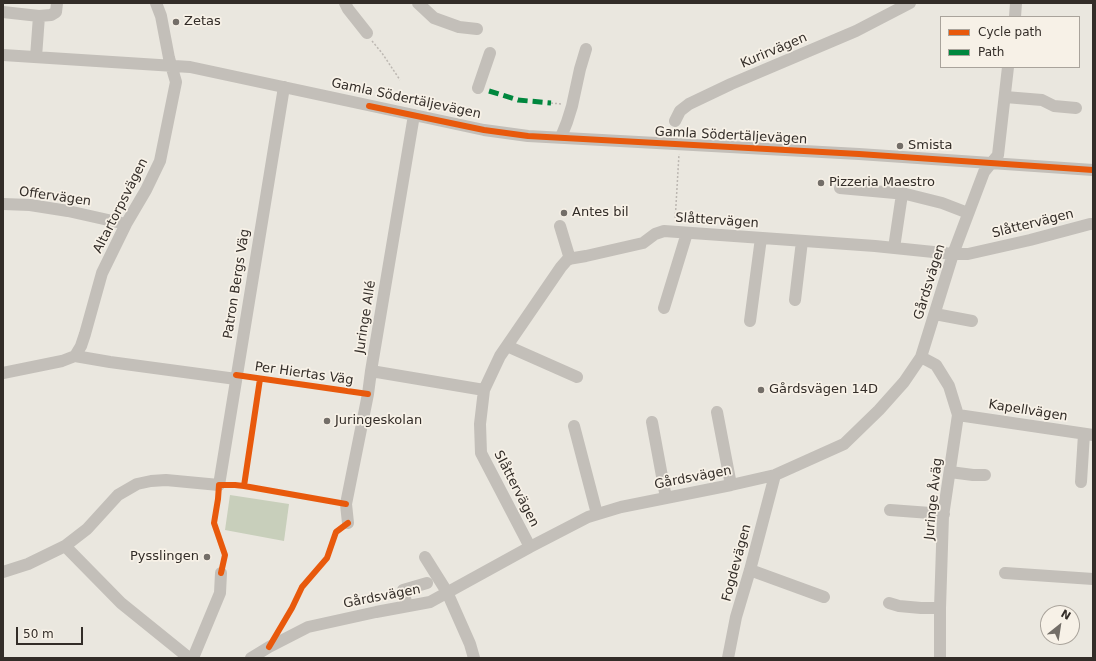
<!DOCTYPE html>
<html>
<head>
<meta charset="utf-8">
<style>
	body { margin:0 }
	#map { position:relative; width:1096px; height:661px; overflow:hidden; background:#eae7df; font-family:"DejaVu Sans",sans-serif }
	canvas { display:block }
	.frame { position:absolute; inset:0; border:4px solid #332d28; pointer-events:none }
	.legend { position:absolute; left:940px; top:16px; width:140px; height:52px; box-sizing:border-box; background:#f7f1e7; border:1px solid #a9a39b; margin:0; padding:5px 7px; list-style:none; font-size:12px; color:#332d28 }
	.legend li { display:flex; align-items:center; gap:8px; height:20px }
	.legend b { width:20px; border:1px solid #a9a39b }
	.north { position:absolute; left:1040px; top:605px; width:40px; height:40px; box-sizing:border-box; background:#f7f1e7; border:1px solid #a9a39b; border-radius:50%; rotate:30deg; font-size:11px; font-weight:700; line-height:16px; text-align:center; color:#332d28 }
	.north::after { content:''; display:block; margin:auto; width:14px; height:18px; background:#736e68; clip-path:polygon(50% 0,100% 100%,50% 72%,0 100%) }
	.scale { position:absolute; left:16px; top:627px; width:67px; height:18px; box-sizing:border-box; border:2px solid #332d28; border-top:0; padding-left:5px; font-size:12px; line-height:14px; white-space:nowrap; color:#332d28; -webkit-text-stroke:3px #f7f1e7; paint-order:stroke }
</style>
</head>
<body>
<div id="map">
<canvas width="1096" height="661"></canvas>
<div class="frame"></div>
<ul class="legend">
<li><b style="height:5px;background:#e8590c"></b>Cycle path</li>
<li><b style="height:5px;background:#00873e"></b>Path</li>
</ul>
<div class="north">N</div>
<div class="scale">50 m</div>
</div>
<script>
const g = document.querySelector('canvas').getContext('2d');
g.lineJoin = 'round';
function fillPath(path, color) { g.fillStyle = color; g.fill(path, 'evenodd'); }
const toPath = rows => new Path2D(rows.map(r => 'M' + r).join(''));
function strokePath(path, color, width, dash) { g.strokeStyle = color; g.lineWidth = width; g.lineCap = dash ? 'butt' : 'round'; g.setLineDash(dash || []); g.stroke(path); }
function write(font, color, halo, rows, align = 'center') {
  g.font = font + ' "DejaVu Sans",sans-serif'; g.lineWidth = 3.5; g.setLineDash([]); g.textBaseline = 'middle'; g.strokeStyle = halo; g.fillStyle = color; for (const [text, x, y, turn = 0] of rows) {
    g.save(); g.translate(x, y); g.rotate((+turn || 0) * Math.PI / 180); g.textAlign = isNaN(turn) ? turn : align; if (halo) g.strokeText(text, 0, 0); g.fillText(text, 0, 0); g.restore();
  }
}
const green = toPath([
	[230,495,289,504,284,541,225,530]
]);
const path = toPath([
	[372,41,382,53,400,80],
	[551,103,561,104],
	[675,222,679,154]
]);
const minor = toPath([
	[345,3,348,9,367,33],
	[418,3,434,18,459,27,477,29],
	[3,12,39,16],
	[1015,17,1016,3],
	[3,55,190,67,484,130,528,136,859,154,1093,170],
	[36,57,39,16,51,15,56,12,57,3],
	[478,88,490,53],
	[1005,97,1042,100,1054,106,1076,108],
	[675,121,680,111,689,104,731,84,856,31,910,3],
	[561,137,567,122,572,106,580,69,586,49],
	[840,188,906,194,942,203,968,213],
	[3,204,30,205,68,211,126,224],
	[560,226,570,259],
	[894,248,902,194],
	[795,300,802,241],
	[664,308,687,233],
	[935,314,972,321],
	[750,321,761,238],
	[507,346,577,377],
	[75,356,81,346,85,334,102,273,126,224,146,190,160,161,176,82,169,58,161,16,156,3],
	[921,357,936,365,949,386,958,415,943,516,940,608,940,658],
	[371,371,484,390],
	[3,373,62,361,75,356,110,362,236,379],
	[717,412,731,485],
	[958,415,1093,435],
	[652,422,666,498],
	[574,426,597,514],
	[950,472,973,475,985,475],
	[1081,482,1084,434],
	[890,510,944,514],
	[348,523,346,504,368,394,371,371,414,115],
	[65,546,121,603,189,658],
	[530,547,481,453,480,424,484,390,500,356,561,267,568,259,586,256,643,243,655,234,664,231,875,246,953,254,968,254,1030,240,1090,224,1093,224],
	[425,557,447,592,470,644,474,658],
	[750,570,824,597],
	[3,572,28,564,65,546,87,529,118,495,137,484,151,481,166,480,219,485,284,87],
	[1005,573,1093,579],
	[889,603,899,606,921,608,940,608],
	[407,606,403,590,427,583],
	[193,658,220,593,221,573],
	[251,658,269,647,308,627,376,612,430,602,530,547,588,517,621,507,731,485,775,475,844,444,879,410,904,382,921,357,953,254,984,172,998,155,1008,67],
	[728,658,736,617,750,570,775,475]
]);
const quiet = toPath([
	[489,91,518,100,551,103]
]);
const cycleway = toPath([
	[369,106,484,130,528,136,859,154,1093,170],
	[236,375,368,394],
	[244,486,260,379],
	[221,573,225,555,214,523,218,499,219,485,235,485,244,486,346,504],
	[269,647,292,608,302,587,327,558,336,532,348,523]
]);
const markers = [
	[176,22,4,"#736e68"],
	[900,146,4,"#736e68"],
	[821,183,4,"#736e68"],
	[564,213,4,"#736e68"],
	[761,390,4,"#736e68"],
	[327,421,4,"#736e68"],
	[207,557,4,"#736e68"]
];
const poiNames = [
	["Zetas",184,22],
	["Smista",908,146],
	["Pizzeria Maestro",829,183],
	["Antes bil",572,213],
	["Gårdsvägen 14D",769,390],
	["Juringeskolan",335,421],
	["Pysslingen",199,557,"right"]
];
const streetNames = [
	["Kurirvägen",774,51,-23],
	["Gamla Södertäljevägen",406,99,12],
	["Gamla Södertäljevägen",731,136,3],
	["Offervägen",55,197,8],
	["Altartorpsvägen",121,206,-63],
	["Slåttervägen",717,221,4],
	["Slåttervägen",1033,224,-14],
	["Gårdsvägen",930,282,-73],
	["Patron Bergs Väg",237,284,-81],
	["Juringe Allé",366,317,-81],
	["Per Hiertas Väg",304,374,8],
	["Kapellvägen",1028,411,9],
	["Gårdsvägen",693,478,-11],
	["Slåttervägen",516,489,63],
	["Juringe Åväg",934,499,-84],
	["Fogdevägen",737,563,-75],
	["Gårdsvägen",382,597,-11]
];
fillPath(green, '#c8cfbb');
strokePath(path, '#bcb7b1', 1.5, [2, 2]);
strokePath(minor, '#c3bfb9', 12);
strokePath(quiet, '#00873e', 5, [10, 5]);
strokePath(cycleway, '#e8590c', 6);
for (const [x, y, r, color] of markers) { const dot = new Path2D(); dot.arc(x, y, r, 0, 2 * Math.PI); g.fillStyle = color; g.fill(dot); strokePath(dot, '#f7f1e7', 1.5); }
write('13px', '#332d28', '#f7f1e7', poiNames, 'left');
write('13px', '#332d28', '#f7f1e7', streetNames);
</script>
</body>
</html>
